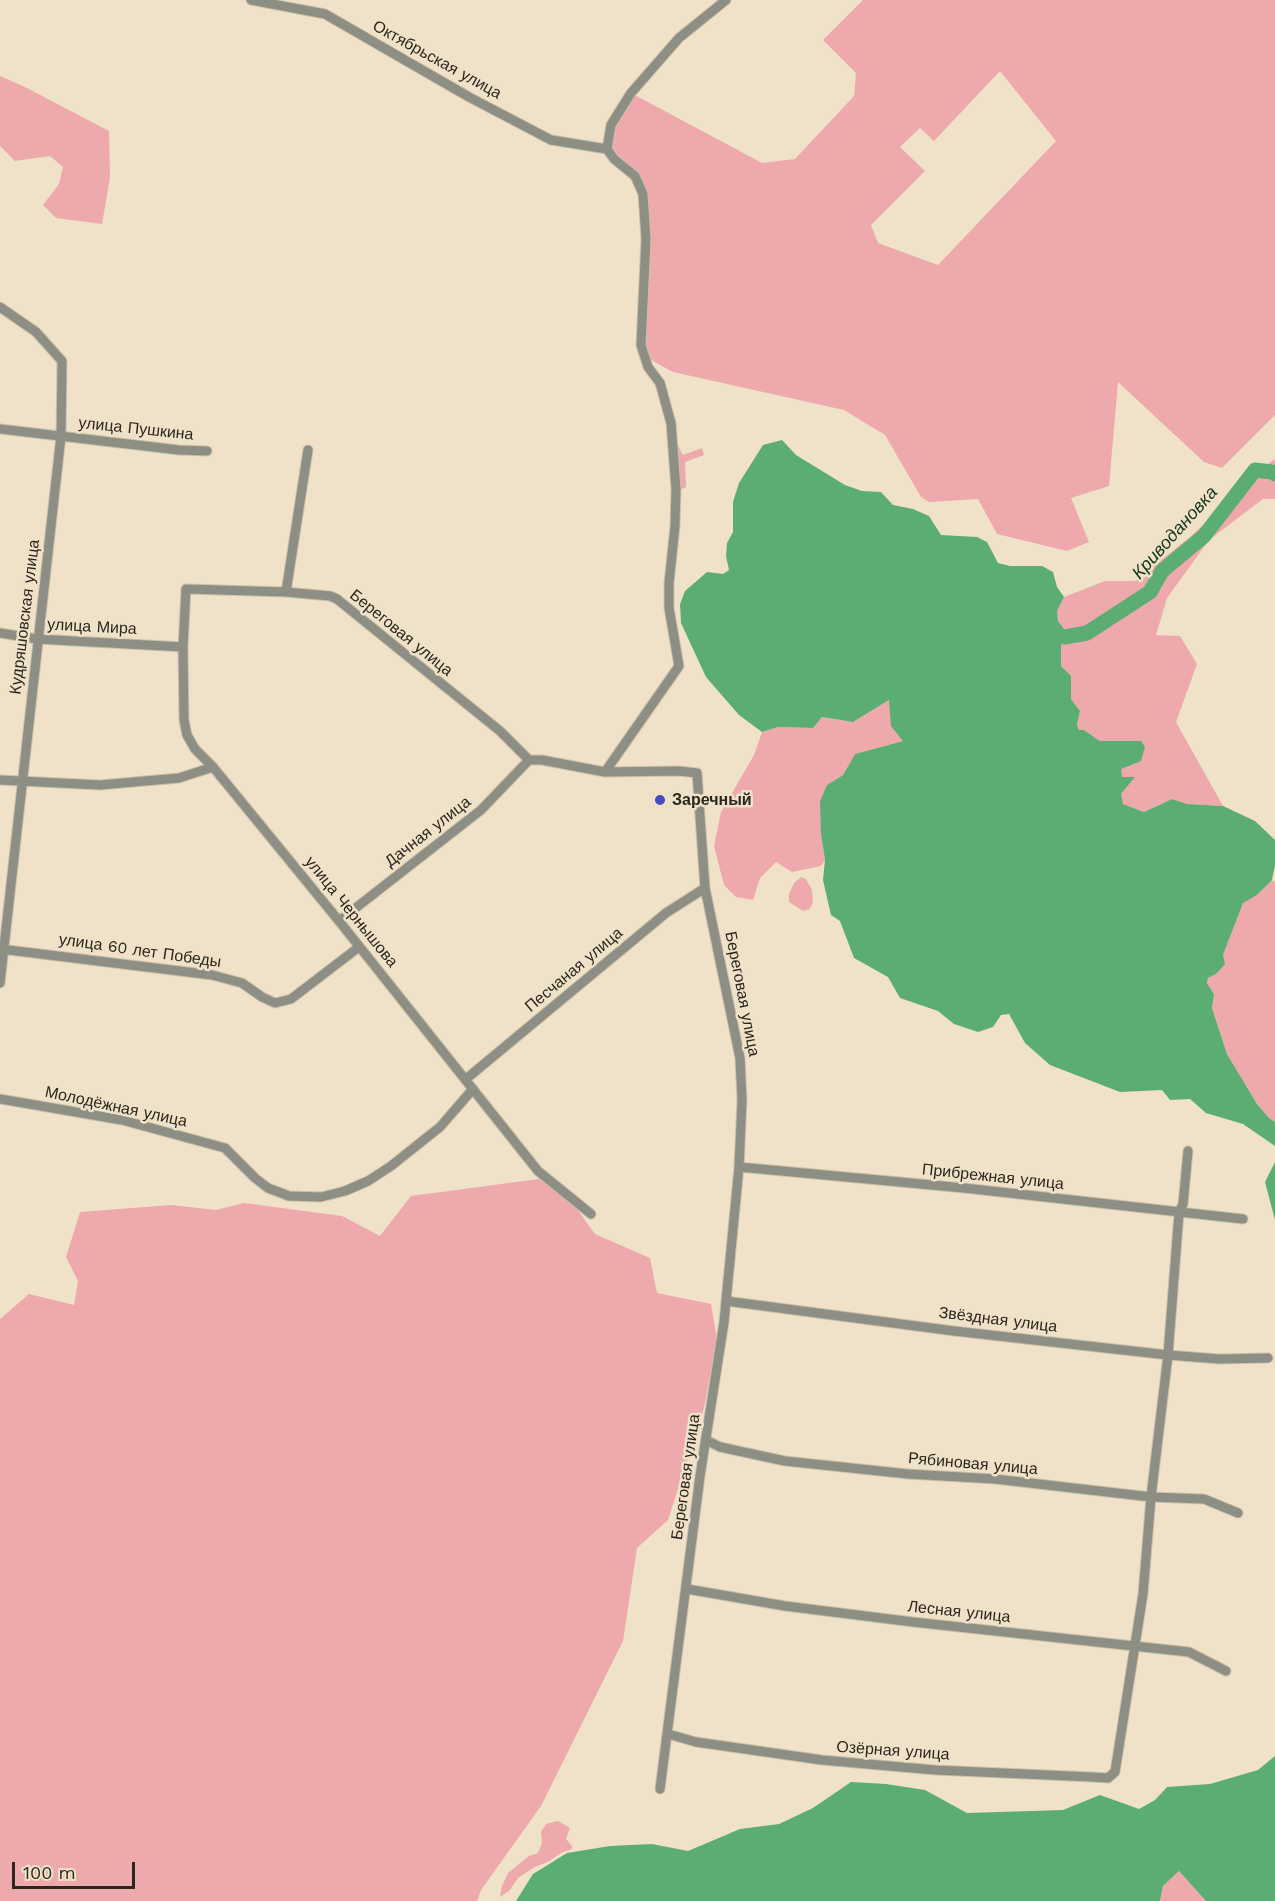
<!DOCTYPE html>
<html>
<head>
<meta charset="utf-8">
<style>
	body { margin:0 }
	#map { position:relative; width:1275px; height:1901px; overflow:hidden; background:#efe2c8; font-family:"Work Sans",sans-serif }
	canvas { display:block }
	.scale { position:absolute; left:12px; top:1862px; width:123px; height:27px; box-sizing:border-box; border:3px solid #2c271e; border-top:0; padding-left:8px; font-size:18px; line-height:21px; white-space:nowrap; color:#2c271e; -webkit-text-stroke:4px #efe2c8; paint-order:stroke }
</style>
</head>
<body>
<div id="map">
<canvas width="1275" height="1901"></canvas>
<div class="scale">100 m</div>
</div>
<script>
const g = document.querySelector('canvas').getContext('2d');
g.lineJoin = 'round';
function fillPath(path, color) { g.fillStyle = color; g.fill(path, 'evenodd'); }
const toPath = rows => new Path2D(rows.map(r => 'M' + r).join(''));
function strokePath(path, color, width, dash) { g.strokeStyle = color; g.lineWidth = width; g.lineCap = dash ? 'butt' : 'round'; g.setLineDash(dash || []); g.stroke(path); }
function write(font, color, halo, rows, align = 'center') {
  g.font = font + ' "Work Sans",sans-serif'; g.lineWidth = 5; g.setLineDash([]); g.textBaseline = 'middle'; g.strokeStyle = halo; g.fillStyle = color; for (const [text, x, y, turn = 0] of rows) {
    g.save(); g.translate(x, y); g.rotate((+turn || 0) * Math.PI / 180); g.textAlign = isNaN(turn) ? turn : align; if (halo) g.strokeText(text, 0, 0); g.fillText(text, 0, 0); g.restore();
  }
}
const green = toPath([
	[863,0,1275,0,1275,415,1222,468,1204,462,1118,382,1109,486,1071,498,1089,542,1067,551,997,534,978,499,929,502,921,497,885,435,844,410,673,372,644,356,643,194,635,176,607,149,611,125,631,93,762,163,795,159,854,96,856,73,823,40],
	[1000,71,1056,141,938,265,878,243,871,225,925,171,900,147,920,128,934,141],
	[0,76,25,87,109,131,110,178,102,224,56,218,43,205,59,184,63,167,50,156,15,161,0,146],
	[676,442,683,455,702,448,704,455,685,462,686,487,680,490],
	[1275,459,1275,499,1263,499,1209,540,1167,598,1156,635,1180,636,1197,664,1176,722,1223,806,1187,804,1172,799,1144,812,1123,804,1121,794,1134,778,1122,777,1120,769,1140,741,1100,741,1084,730,1079,730,1077,725,1080,711,1071,699,1070,676,1061,666,1061,645,1065,636,1064,629,1058,621,1057,611,1064,597,1105,581,1135,581,1190,537,1221,508,1251,465,1266,465],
	[889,700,903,741,855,754,843,775,827,785,821,833,825,860,821,866,792,872,776,862,760,878,753,900,736,897,724,885,714,846,721,812,754,755,762,732,778,727,813,728,822,717,853,722],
	[801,877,806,879,812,890,813,902,810,909,803,911,789,902,789,894,794,883],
	[1272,880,1275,882,1275,1122,1269,1118,1257,1104,1227,1054,1212,1008,1214,994,1207,983,1208,978,1216,974,1243,902,1257,895],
	[554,1177,595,1234,650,1258,657,1293,711,1304,717,1339,704,1408,668,1520,637,1548,623,1641,541,1806,481,1890,477,1901,0,1901,0,1319,29,1294,74,1305,78,1281,66,1257,80,1212,171,1205,216,1210,244,1203,342,1216,380,1236,411,1196],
	[558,1821,570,1828,566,1839,572,1846,572,1849,561,1853,548,1862,535,1867,518,1878,510,1890,500,1897,502,1886,508,1873,529,1856,538,1853,542,1843,541,1832,546,1824],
	[1179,1871,1206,1901,1160,1901,1163,1886]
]);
const water = toPath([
	[782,440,796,455,845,485,862,491,881,492,893,505,913,509,929,516,941,535,977,537,987,542,998,563,1010,566,1042,566,1053,572,1057,587,1064,597,1057,611,1058,621,1064,629,1065,637,1061,645,1061,666,1071,676,1071,699,1080,711,1077,725,1079,730,1084,730,1100,741,1141,741,1145,747,1141,761,1121,769,1122,777,1135,777,1121,794,1123,804,1144,812,1172,799,1187,804,1223,806,1255,821,1275,840,1275,865,1272,880,1257,895,1243,903,1223,955,1225,964,1216,974,1208,978,1207,983,1214,994,1212,1008,1227,1054,1257,1104,1269,1118,1275,1122,1275,1146,1243,1124,1206,1113,1190,1099,1170,1100,1162,1090,1120,1092,1050,1065,1025,1043,1009,1014,1001,1015,993,1027,978,1032,954,1024,938,1011,900,998,888,977,854,958,840,921,831,915,823,880,825,860,821,834,820,801,827,785,843,775,855,754,903,741,891,726,889,700,853,722,822,717,813,728,778,727,762,732,739,715,706,677,681,623,680,604,685,591,707,572,723,574,729,570,726,556,727,543,733,532,733,502,739,483,763,445],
	[1275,1162,1275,1220,1265,1182],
	[1275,1756,1275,1901,1206,1901,1179,1871,1163,1886,1160,1901,516,1901,533,1874,567,1853,610,1846,652,1844,688,1851,740,1829,779,1824,813,1808,851,1782,886,1784,925,1790,967,1813,1063,1810,1100,1795,1139,1809,1155,1800,1167,1787,1210,1784,1258,1770]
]);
const river = toPath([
	[1065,637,1087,633,1150,592,1162,571,1204,536,1255,470,1272,472,1275,474]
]);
const street = toPath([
	[251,0,325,14,469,97,551,140,607,149],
	[0,307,36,332,62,361,61,436,0,983],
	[0,429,179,450,207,451],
	[286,592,308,450],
	[0,633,37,639,183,647],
	[605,772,679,666,669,608,669,583,675,526,676,489,671,423,660,383,648,367,641,345,646,239,643,194,635,176,614,159,607,149,611,125,631,93,679,38,726,0],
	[0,780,100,785,179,778,213,767],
	[339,921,481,810,529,760],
	[0,949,212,975,242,983,262,997,275,1003,291,999,359,947],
	[466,1079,666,913,705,888],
	[0,1099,122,1120,225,1148,255,1178,268,1188,289,1196,321,1197,345,1191,368,1181,391,1166,440,1127,473,1089],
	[739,1167,964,1188,1243,1219],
	[591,1214,538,1171,339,921,213,767,195,749,187,735,184,720,183,647,186,589,286,592,330,596,337,599,500,731,529,760,542,760,605,772,679,771,697,773,705,888,740,1058,742,1100,739,1167,724,1322,700,1476,660,1789],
	[726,1301,954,1331,1168,1355,1219,1359,1268,1358],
	[706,1440,720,1447,785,1461,908,1474,995,1479,1151,1497,1204,1499,1238,1513],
	[687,1589,785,1606,913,1622,1189,1652,1226,1671],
	[668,1734,696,1742,822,1760,935,1770,1092,1777,1108,1778,1115,1772,1143,1594,1151,1497,1168,1355,1179,1213,1183,1204,1188,1151]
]);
const markers = [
	[660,800,6,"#464bc0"]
];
const streetNames = [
	["Октябрьская улица",437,60,29],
	["улица Пушкина",136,429,6],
	["Кудряшовская улица",25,617,-83],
	["улица Мира",92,627,3],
	["Береговая улица",401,633,39],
	["Дачная улица",428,832,-38],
	["улица Чернышова",351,912,51],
	["улица 60 лет Победы",140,951,8],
	["Песчаная улица",574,970,-40],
	["Береговая улица",742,994,79],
	["Молодёжная улица",116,1107,12],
	["Прибрежная улица",993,1177,6],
	["Звёздная улица",998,1320,7],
	["Рябиновая улица",973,1464,5],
	["Береговая улица",686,1477,-82],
	["Лесная улица",959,1612,6],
	["Озёрная улица",893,1751,4]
];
const poiNames = [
	["Заречный",672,800]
];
const waterNames = [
	["Криводановка",1175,533,-48]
];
fillPath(green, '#eda9ac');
fillPath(water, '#5cad74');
strokePath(river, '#5cad74', 15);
strokePath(street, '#ccc0a9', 11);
strokePath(street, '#8d8f84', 9);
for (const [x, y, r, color] of markers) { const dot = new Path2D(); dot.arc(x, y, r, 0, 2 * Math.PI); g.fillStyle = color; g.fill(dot); strokePath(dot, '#efe2c8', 2); }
write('16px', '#2c271e', '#efe2c8', streetNames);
write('bold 16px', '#2c271e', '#efe2c8', poiNames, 'left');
write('italic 18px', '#12351e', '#efe2c8', waterNames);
</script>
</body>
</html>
